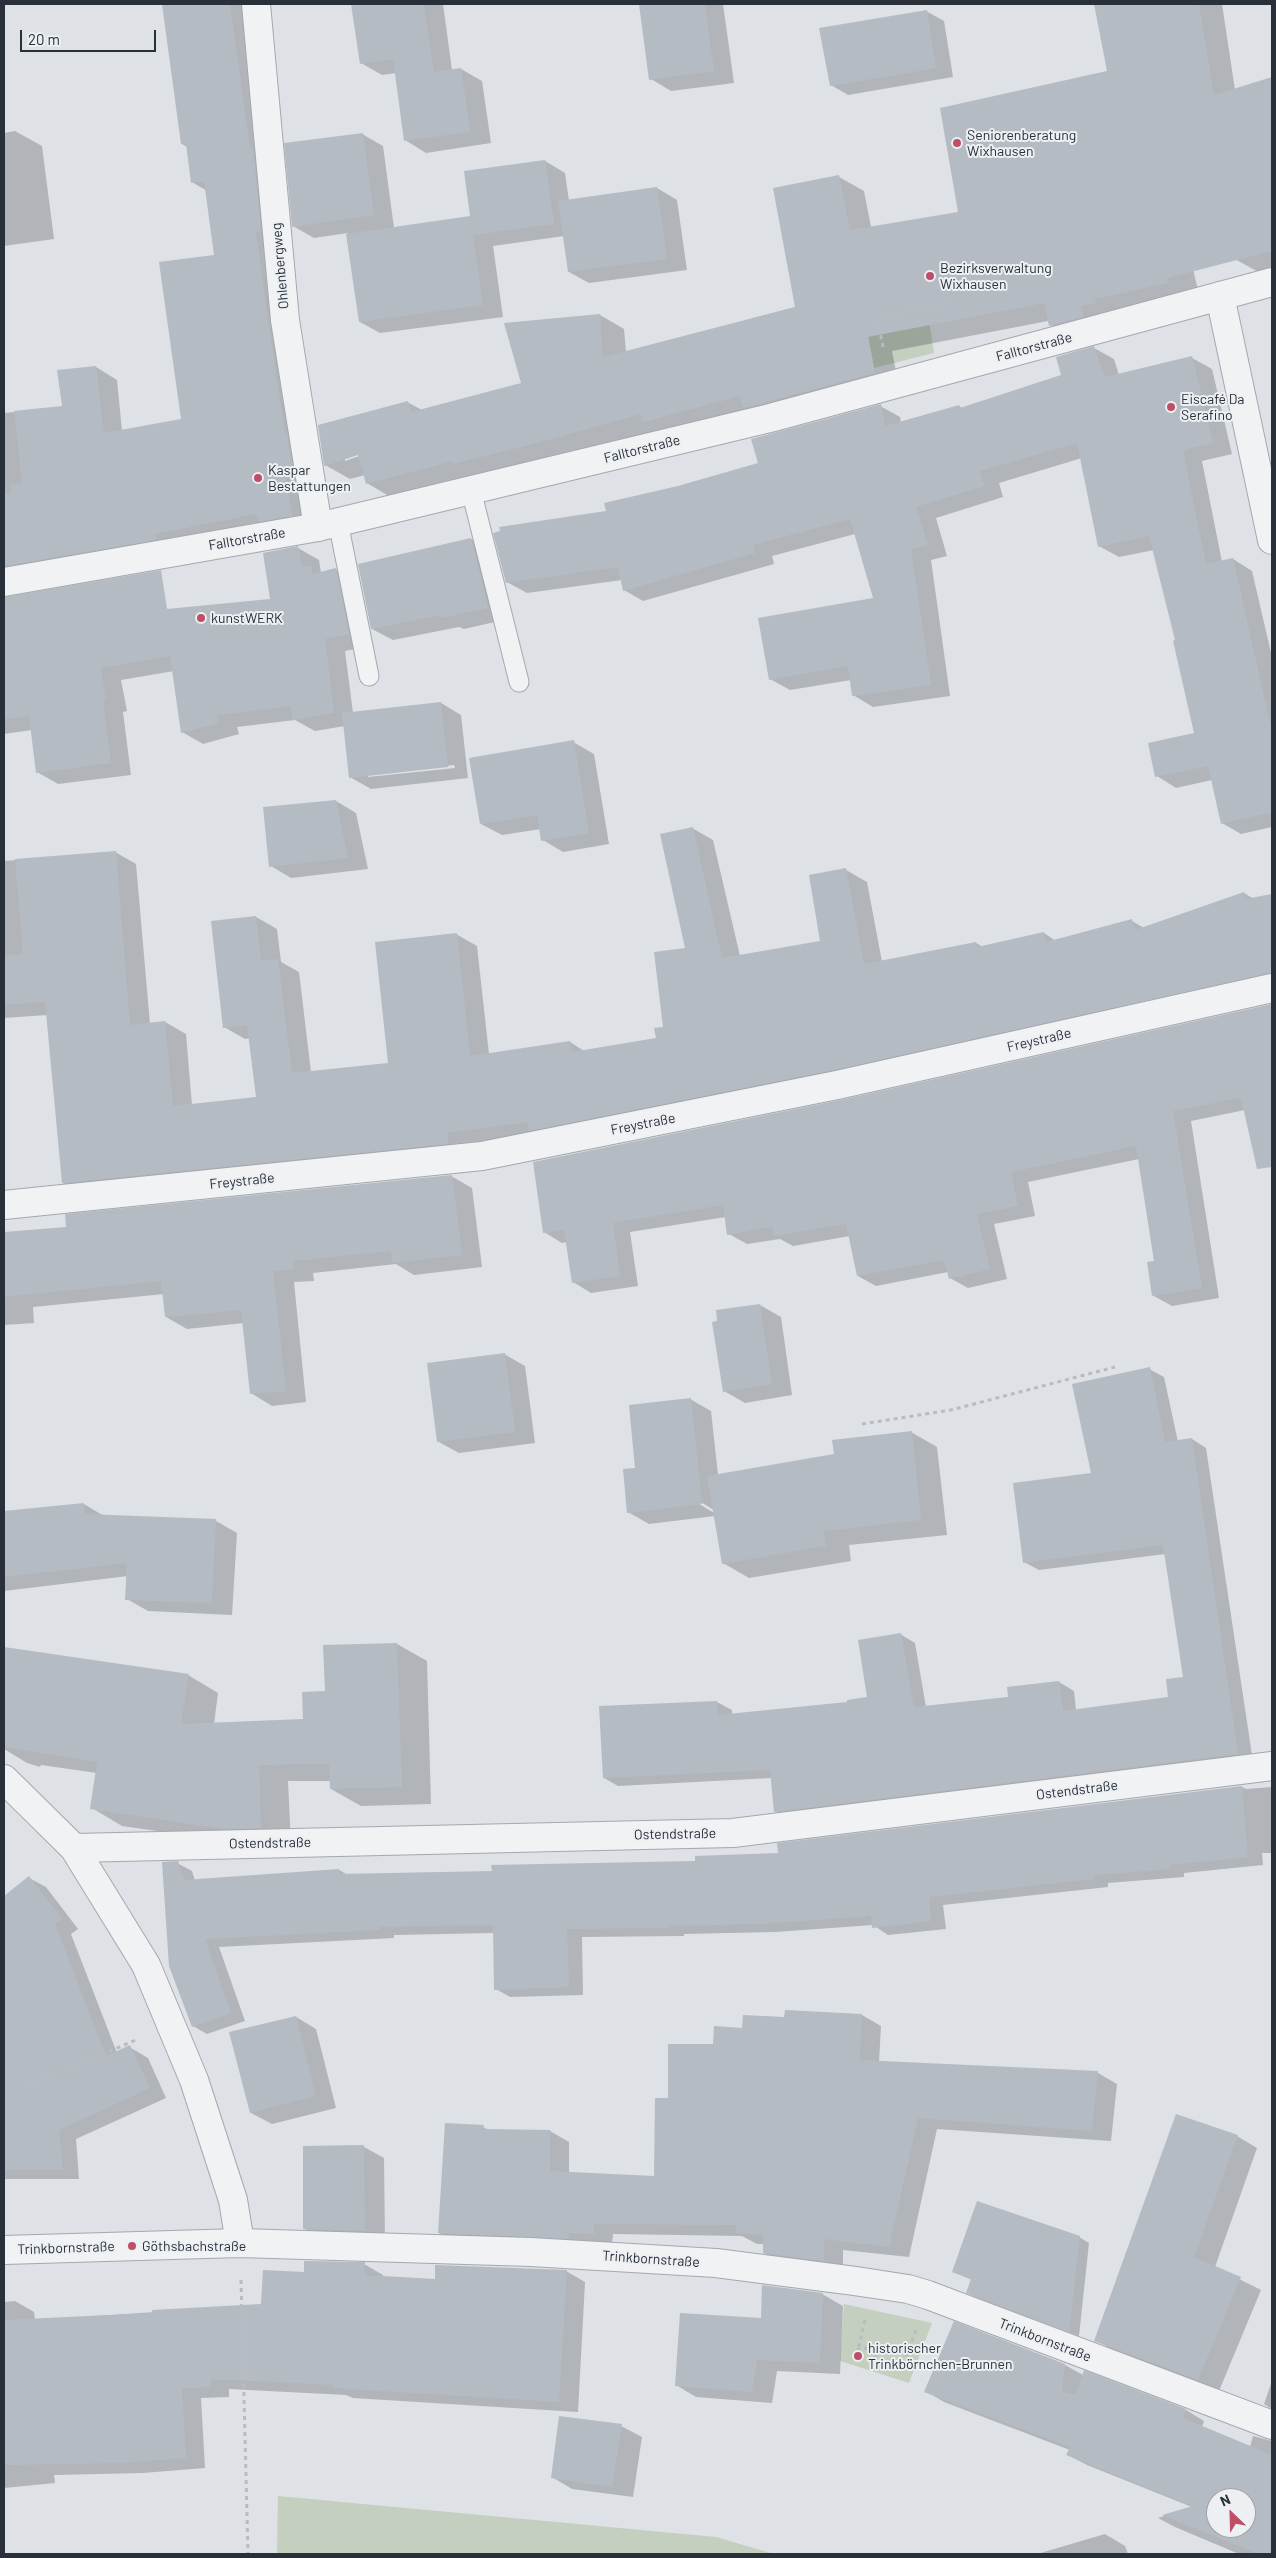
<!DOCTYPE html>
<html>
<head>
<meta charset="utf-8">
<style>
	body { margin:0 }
	#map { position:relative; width:1276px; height:2558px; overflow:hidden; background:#dee1e6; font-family:Barlow,sans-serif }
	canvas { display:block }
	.frame { position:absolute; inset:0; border:5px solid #29303a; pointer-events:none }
	.north { position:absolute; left:1206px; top:2488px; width:50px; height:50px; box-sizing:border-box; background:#edf0f3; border:1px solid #9fa3a9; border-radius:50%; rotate:336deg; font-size:14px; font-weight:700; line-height:20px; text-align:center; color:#29303a }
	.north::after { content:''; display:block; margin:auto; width:18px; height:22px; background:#bf4f66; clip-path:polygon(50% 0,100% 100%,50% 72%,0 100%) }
	.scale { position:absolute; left:20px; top:30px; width:136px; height:22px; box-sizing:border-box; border:2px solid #29303a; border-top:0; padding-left:6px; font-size:15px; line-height:18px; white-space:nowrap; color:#29303a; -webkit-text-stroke:4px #edf0f3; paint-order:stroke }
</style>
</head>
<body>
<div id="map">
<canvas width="1276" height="2558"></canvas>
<div class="frame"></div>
<div class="north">N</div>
<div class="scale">20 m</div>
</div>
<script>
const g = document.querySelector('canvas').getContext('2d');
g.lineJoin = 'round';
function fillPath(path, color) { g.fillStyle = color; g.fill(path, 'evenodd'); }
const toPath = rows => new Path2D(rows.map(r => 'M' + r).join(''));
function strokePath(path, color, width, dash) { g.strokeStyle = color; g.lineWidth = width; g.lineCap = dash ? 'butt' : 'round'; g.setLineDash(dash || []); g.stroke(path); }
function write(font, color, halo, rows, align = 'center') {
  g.font = font + ' Barlow,sans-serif'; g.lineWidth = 4; g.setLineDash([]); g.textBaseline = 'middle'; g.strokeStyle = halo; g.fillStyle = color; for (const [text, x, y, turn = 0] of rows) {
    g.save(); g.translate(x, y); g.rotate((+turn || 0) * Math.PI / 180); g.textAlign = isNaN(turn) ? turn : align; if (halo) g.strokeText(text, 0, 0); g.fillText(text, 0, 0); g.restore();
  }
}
const green = toPath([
	[863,308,928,314,934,353,874,368],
	[844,2304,932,2323,909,2383,840,2361],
	[278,2496,716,2537,774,2554,277,2554]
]);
const shadow = toPath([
	[163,4,249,4,313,527,4,577,4,413,63,408,96,367,117,380,122,431,182,420,216,256,207,191,192,182,187,147,182,144],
	[353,4,443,4,452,70,461,69,482,81,491,143,426,153,405,140,396,73,382,75,361,63],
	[640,4,723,4,734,83,671,91,651,79],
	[1095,4,1222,4,1235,90,1272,79,1272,271,1262,274,1184,231,1198,290,1075,340,1051,325,1048,321,892,351,899,387,669,435,660,430,563,457,392,498,367,483,365,475,350,479,325,465,407,402,422,410,522,384,600,315,624,329,626,352,796,307,839,177,864,191,871,227,959,213,1109,72],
	[364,452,365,454,345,461,345,458],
	[926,11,944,21,953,77,848,95,831,85],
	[15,131,42,146,54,239,4,246,4,133],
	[362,134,383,146,394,228,471,217,545,161,565,173,569,201,657,188,677,200,687,270,589,283,569,272,564,236,493,246,503,317,380,333,360,322,348,233,314,238,293,226],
	[1094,348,1114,359,1119,375,1192,358,1212,369,1232,454,1202,461,1222,562,1233,559,1252,571,1272,657,1272,827,1241,834,1222,823,1212,780,1176,788,1157,776,1196,734,1176,641,1154,550,1119,557,1099,546,1082,458,999,483,1003,497,936,518,947,556,931,560,950,696,873,707,853,695,851,680,790,690,770,679,875,599,855,534,772,556,774,564,643,601,624,590,622,580,527,593,507,582,607,512,678,487,759,464,880,406,900,417,901,423,959,406,963,409,1062,376],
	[471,539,492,551,508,619,464,629,459,627,393,640,372,629],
	[298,548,319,560,321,573,336,570,357,582,369,646,345,651,353,713,441,703,461,715,468,778,371,789,350,777,345,726,315,731,295,720,237,727,239,734,203,744,182,732,174,671,121,680,127,711,123,712,131,775,58,784,37,772,32,730,4,734,4,628,166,608,170,610,271,600],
	[454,765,455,768,368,777,368,775],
	[573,742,594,754,609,844,563,852,543,840,541,829,502,835,481,824],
	[336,801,356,813,368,869,291,878,271,866],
	[692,828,713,840,740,956,822,942,846,870,867,882,882,962,976,943,983,947,1044,933,1056,941,1132,921,1144,928,1244,893,1254,899,1272,895,1272,962,1119,987,1124,1021,855,1081,467,1145,84,1195,63,1183,47,1015,4,1018,4,861,115,852,136,864,150,1024,165,1022,186,1034,192,1105,257,1098,250,1038,245,1039,224,1027,212,922,256,917,277,929,281,962,299,972,311,1072,389,1064,456,934,477,946,489,1054,570,1042,584,1051,657,1039,664,1028,687,949],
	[1272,1016,1272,1146,1269,1147,1245,1110,1191,1121,1219,1298,1172,1306,1154,1296,1155,1262,1139,1159,1028,1182,1035,1216,994,1224,1007,1279,968,1288,950,1278,948,1272,876,1286,858,1276,850,1236,793,1246,780,1239,747,1244,729,1234,726,1217,630,1232,638,1286,591,1293,573,1282,567,1242,562,1243,544,1232,840,1102,1146,1033],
	[451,1176,472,1188,482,1267,414,1275,396,1264,313,1273,314,1281,294,1282,306,1402,272,1406,251,1393,244,1323,187,1329,166,1317,164,1294,33,1307,34,1323,4,1325,4,1234,67,1228],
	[760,1305,781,1317,792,1395,745,1403,724,1391],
	[504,1354,525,1366,535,1443,459,1453,439,1442],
	[1149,1369,1164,1377,1178,1442,1192,1439,1206,1448,1253,1762,790,1820,775,1811,772,1778,618,1786,604,1778,717,1702,732,1710,732,1715,849,1704,869,1698,900,1634,915,1643,926,1707,1010,1698,1059,1682,1074,1691,1076,1710,1169,1698,1185,1678,1165,1554,1039,1570,1024,1562,1093,1474],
	[690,1399,711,1411,718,1475,835,1455,911,1432,937,1447,947,1535,849,1545,851,1561,749,1578,723,1563,715,1516,649,1524,628,1512,637,1469],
	[697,1500,714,1510,714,1513,696,1502],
	[84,1504,104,1516,216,1521,237,1533,232,1615,148,1611,127,1599,128,1576,4,1591,4,1512],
	[397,1644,427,1661,431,1804,361,1806,331,1789,331,1781,288,1781,291,1845,255,1845,122,1826,92,1808,97,1773,41,1765,40,1767,27,1763,4,1749,4,1648,188,1675,218,1693,214,1724,304,1720,326,1693],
	[1242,1787,1246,1789,1272,1787,1272,1853,1262,1853,1263,1865,1184,1873,1184,1877,1108,1883,1108,1887,943,1905,946,1929,888,1935,873,1925,775,1932,684,1934,684,1936,582,1937,583,1995,510,1997,496,1989,494,1933,394,1935,394,1938,219,1947,245,2021,207,2034,193,2026,177,1863,192,1871,195,1881,339,1870,348,1875,493,1873,697,1862,779,1854,778,1844],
	[29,1878,46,1887,78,1929,71,1934,117,2053,131,2048,148,2058,166,2098,76,2139,79,2179,4,2179,4,2102,84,2068,4,2050,4,1897],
	[862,2015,881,2026,879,2062,1098,2073,1117,2084,1111,2141,937,2129,909,2257,843,2250,843,2271,783,2264,764,2253,764,2244,757,2244,742,2236,613,2234,612,2244,458,2244,439,2233,483,2127,490,2131,550,2131,569,2142,569,2174,656,2178,669,2099,714,2045,744,2029,785,2019],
	[296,2017,316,2029,336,2108,272,2124,251,2113],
	[1237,2136,1257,2148,1215,2267,1261,2290,1219,2391,1116,2352,1096,2340],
	[364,2147,384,2158,385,2242,325,2240,305,2229],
	[1079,2237,1089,2243,1079,2336,977,2298,967,2292,972,2280,953,2272],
	[364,2264,383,2275,383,2277,436,2280,566,2271,585,2282,578,2412,353,2398,346,2395,229,2389,229,2397,201,2398,205,2468,143,2473,54,2475,55,2483,4,2488,4,2302,15,2301,34,2312,35,2320,262,2305,305,2273],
	[822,2294,843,2306,840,2374,777,2371,772,2403,696,2397,676,2385,762,2320],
	[1065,2365,1083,2375,1084,2372,1186,2410,1204,2421,1202,2427,1250,2447,1253,2436,1272,2441,1272,2554,1239,2554,1175,2527,1158,2518,1192,2507,1087,2465,1068,2455,1070,2450,944,2402,926,2391],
	[1216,2498,1246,2498,1246,2528,1216,2528],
	[1272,2381,1272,2409,1264,2404],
	[621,2426,642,2437,633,2497,572,2489,552,2477],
	[1105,2534,1125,2546,1128,2554,1037,2554]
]);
const building = toPath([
	[162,4,230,4,250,148,253,147,261,231,256,232,266,306,285,434,287,434,294,476,286,478,292,516,258,522,257,514,155,534,156,540,4,566,4,494,11,493,10,485,22,483,14,411,62,406,57,370,96,366,104,433,181,419,159,262,214,255,204,181,191,183,186,144,181,144],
	[351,4,424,4,434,72,461,68,470,132,404,141,393,59,360,64],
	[639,4,705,4,714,71,649,80],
	[1094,4,1199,4,1214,95,1272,77,1272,251,1167,278,1168,283,1095,299,1096,303,1081,306,1084,317,1049,326,1044,303,868,337,875,373,743,408,740,396,643,422,641,414,537,443,453,464,453,461,366,484,358,455,324,466,318,425,408,401,411,412,521,383,504,323,600,314,603,357,795,307,773,188,839,175,850,230,958,212,940,108,1107,71],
	[927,10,936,68,830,86,819,28],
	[363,133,374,215,292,227,284,143],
	[545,160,554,224,473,235,483,305,359,322,346,234,470,216,464,171],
	[657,187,667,259,568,272,558,201],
	[1094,346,1105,377,1192,356,1213,443,1183,450,1206,564,1233,558,1272,732,1272,812,1221,824,1208,766,1155,777,1148,743,1194,733,1173,641,1175,640,1149,536,1098,547,1077,443,980,471,984,486,916,507,928,545,911,549,931,685,852,696,848,666,769,680,758,618,873,598,850,519,753,545,755,553,623,591,618,567,506,583,493,533,500,531,499,527,606,511,604,503,678,486,758,463,751,439,881,404,885,426,959,405,960,408,1061,375,1056,357],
	[471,538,488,608,442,618,441,615,371,629,358,564],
	[298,546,302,567,311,566,312,574,336,568,349,634,325,639,334,713,293,720,291,706,217,715,219,723,181,733,170,656,101,668,106,700,103,701,111,763,36,773,29,716,4,719,4,597,161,570,167,609,270,599,263,553],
	[441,702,448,767,349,778,342,713],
	[574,740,589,833,541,841,537,815,480,824,469,758],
	[336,800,348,858,269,867,263,807],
	[693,827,722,958,820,941,809,875,846,868,864,964,976,942,977,947,1044,932,1046,942,1132,919,1135,930,1244,892,1245,899,1272,894,1272,973,834,1070,529,1131,527,1122,447,1133,448,1144,62,1183,45,1002,4,1005,4,956,23,954,15,859,116,851,130,1025,165,1021,173,1106,256,1097,247,1025,223,1028,211,921,256,916,261,961,278,959,292,1073,388,1063,375,942,457,933,470,1056,570,1041,572,1052,656,1038,654,1028,663,1027,654,952,685,948,660,834],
	[1272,1004,1272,1167,1257,1169,1241,1098,1173,1111,1202,1288,1152,1296,1147,1262,1154,1261,1136,1146,1011,1172,1018,1206,977,1214,990,1269,949,1279,944,1260,857,1276,846,1224,774,1236,772,1227,727,1235,723,1205,613,1223,620,1276,572,1283,564,1230,543,1233,533,1162,840,1100],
	[452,1175,462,1255,392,1263,391,1251,293,1261,294,1269,273,1271,286,1391,250,1394,241,1310,165,1317,161,1281,4,1297,4,1232,66,1227,65,1214],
	[760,1304,772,1384,723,1392,712,1322,717,1321,716,1310],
	[505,1353,515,1432,437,1442,427,1363],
	[1150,1367,1165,1442,1192,1438,1238,1754,774,1812,770,1770,603,1778,599,1706,717,1701,718,1715,847,1702,847,1700,867,1697,858,1640,901,1633,914,1707,1008,1697,1007,1687,1059,1681,1063,1711,1168,1697,1166,1679,1183,1677,1163,1545,1023,1563,1013,1483,1091,1473,1072,1384],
	[691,1398,702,1504,627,1513,623,1469,635,1468,629,1405],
	[912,1431,921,1520,824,1531,826,1546,722,1564,707,1476,834,1454,832,1440],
	[84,1503,85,1514,216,1519,212,1603,125,1600,127,1563,4,1577,4,1511],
	[397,1643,402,1787,330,1789,329,1764,259,1765,261,1828,224,1829,90,1809,97,1762,4,1747,4,1647,189,1674,181,1724,303,1719,302,1692,325,1691,323,1645],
	[1242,1786,1248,1857,1170,1865,1170,1869,1094,1875,1094,1879,929,1897,931,1921,872,1928,871,1916,759,1924,670,1926,670,1928,567,1929,569,1987,494,1990,493,1925,379,1927,380,1930,205,1939,231,2013,192,2027,169,1966,162,1862,178,1861,184,1880,339,1869,340,1874,492,1871,491,1865,695,1861,695,1856,778,1853,777,1843],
	[29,1876,62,1919,55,1924,106,2056,130,2045,150,2088,59,2130,63,2170,5,2170,4,1896],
	[785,2010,862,2014,860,2060,1098,2071,1092,2131,918,2118,889,2247,824,2239,824,2261,763,2253,763,2235,736,2233,736,2225,594,2224,594,2234,569,2233,568,2239,438,2233,445,2123,484,2125,483,2129,550,2130,550,2171,654,2176,655,2098,668,2098,668,2044,713,2044,714,2026,742,2028,743,2015,784,2017],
	[296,2016,316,2096,250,2113,229,2032],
	[1176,2114,1238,2135,1194,2257,1241,2277,1198,2380,1094,2341],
	[364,2145,365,2231,303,2229,303,2146],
	[977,2201,1080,2236,1069,2332,966,2293,971,2279,952,2272],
	[304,2261,365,2262,365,2275,435,2279,435,2265,567,2270,559,2402,333,2388,333,2385,211,2379,211,2387,182,2388,186,2458,123,2463,4,2465,4,2320,152,2313,152,2310,261,2304,263,2270,304,2272],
	[762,2285,823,2293,820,2363,757,2360,752,2392,675,2386,680,2313,761,2318],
	[954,2321,1065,2364,1062,2392,1075,2395,1084,2370,1186,2409,1183,2418,1272,2455,1272,2554,1259,2554,1162,2515,1193,2506,1066,2455,1070,2447,924,2392],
	[1216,2498,1246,2498,1246,2528,1216,2528],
	[559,2416,622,2424,612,2487,551,2478]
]);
const path = toPath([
	[883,347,877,317,956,302],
	[862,1424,951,1410,1115,1367],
	[28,2085,136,2040],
	[241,2280,248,2554],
	[865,2320,859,2346,871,2350,870,2355,903,2365,916,2330],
	[858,2352,859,2346]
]);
const service = toPath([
	[471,490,519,682],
	[338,522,369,676]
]);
const minor = toPath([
	[256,4,285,320,318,527],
	[1220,296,1272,540],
	[4,1205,482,1156,837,1085,1272,988],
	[4,1779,74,1848,146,1965,194,2080,233,2200,240,2243],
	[74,1848,733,1833,1272,1766]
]);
const tertiary = toPath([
	[4,582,318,527,770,418,1272,282],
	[4,2250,240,2243,531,2252,716,2263,855,2281,908,2289,928,2295,1272,2425]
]);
const markers = [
	[957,143,5,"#bf4f66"],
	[930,276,5,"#bf4f66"],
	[1171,407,5,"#bf4f66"],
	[258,478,5,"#bf4f66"],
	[201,618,5,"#bf4f66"],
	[132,2246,5,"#bf4f66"],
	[858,2356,5,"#bf4f66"]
];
const poiNames = [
	["Seniorenberatung",967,135],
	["Wixhausen",967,151],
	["Bezirksverwaltung",940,268],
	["Wixhausen",940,284],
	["Eiscafé Da",1181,399],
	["Serafino",1181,415],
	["Kaspar",268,470],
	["Bestattungen",268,486],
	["kunstWERK",211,618],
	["Göthsbachstraße",142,2246],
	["historischer",868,2348],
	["Trinkbörnchen-Brunnen",868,2364]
];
const streetNames = [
	["Ohlenbergweg",280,266,-95],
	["Falltorstraße",1034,347,-15],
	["Falltorstraße",642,449,-14],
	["Falltorstraße",247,539,-10],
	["Freystraße",1039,1040,-13],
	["Freystraße",643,1124,-11],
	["Freystraße",242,1181,-6],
	["Ostendstraße",1077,1790,-7],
	["Ostendstraße",675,1834,-1],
	["Ostendstraße",270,1843,-1],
	["Trinkbornstraße",66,2248,-2],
	["Trinkbornstraße",651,2259,4],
	["Trinkbornstraße",1045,2340,21]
];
fillPath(green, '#c4cfc0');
fillPath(shadow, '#0003');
fillPath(building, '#b5bbc2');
strokePath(service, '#a4a8af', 21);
strokePath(minor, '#a4a8af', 30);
strokePath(tertiary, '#a4a8af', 30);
strokePath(path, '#b8bcc0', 3, [4, 4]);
strokePath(service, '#f0f2f4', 19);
strokePath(minor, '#f0f2f4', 28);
strokePath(tertiary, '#f0f2f4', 28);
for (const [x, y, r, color] of markers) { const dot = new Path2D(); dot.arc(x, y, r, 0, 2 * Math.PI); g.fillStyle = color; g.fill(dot); strokePath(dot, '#edf0f3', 2); }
write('14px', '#29303a', '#edf0f3', poiNames, 'left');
write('14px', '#29303a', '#edf0f3', streetNames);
</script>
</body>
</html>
